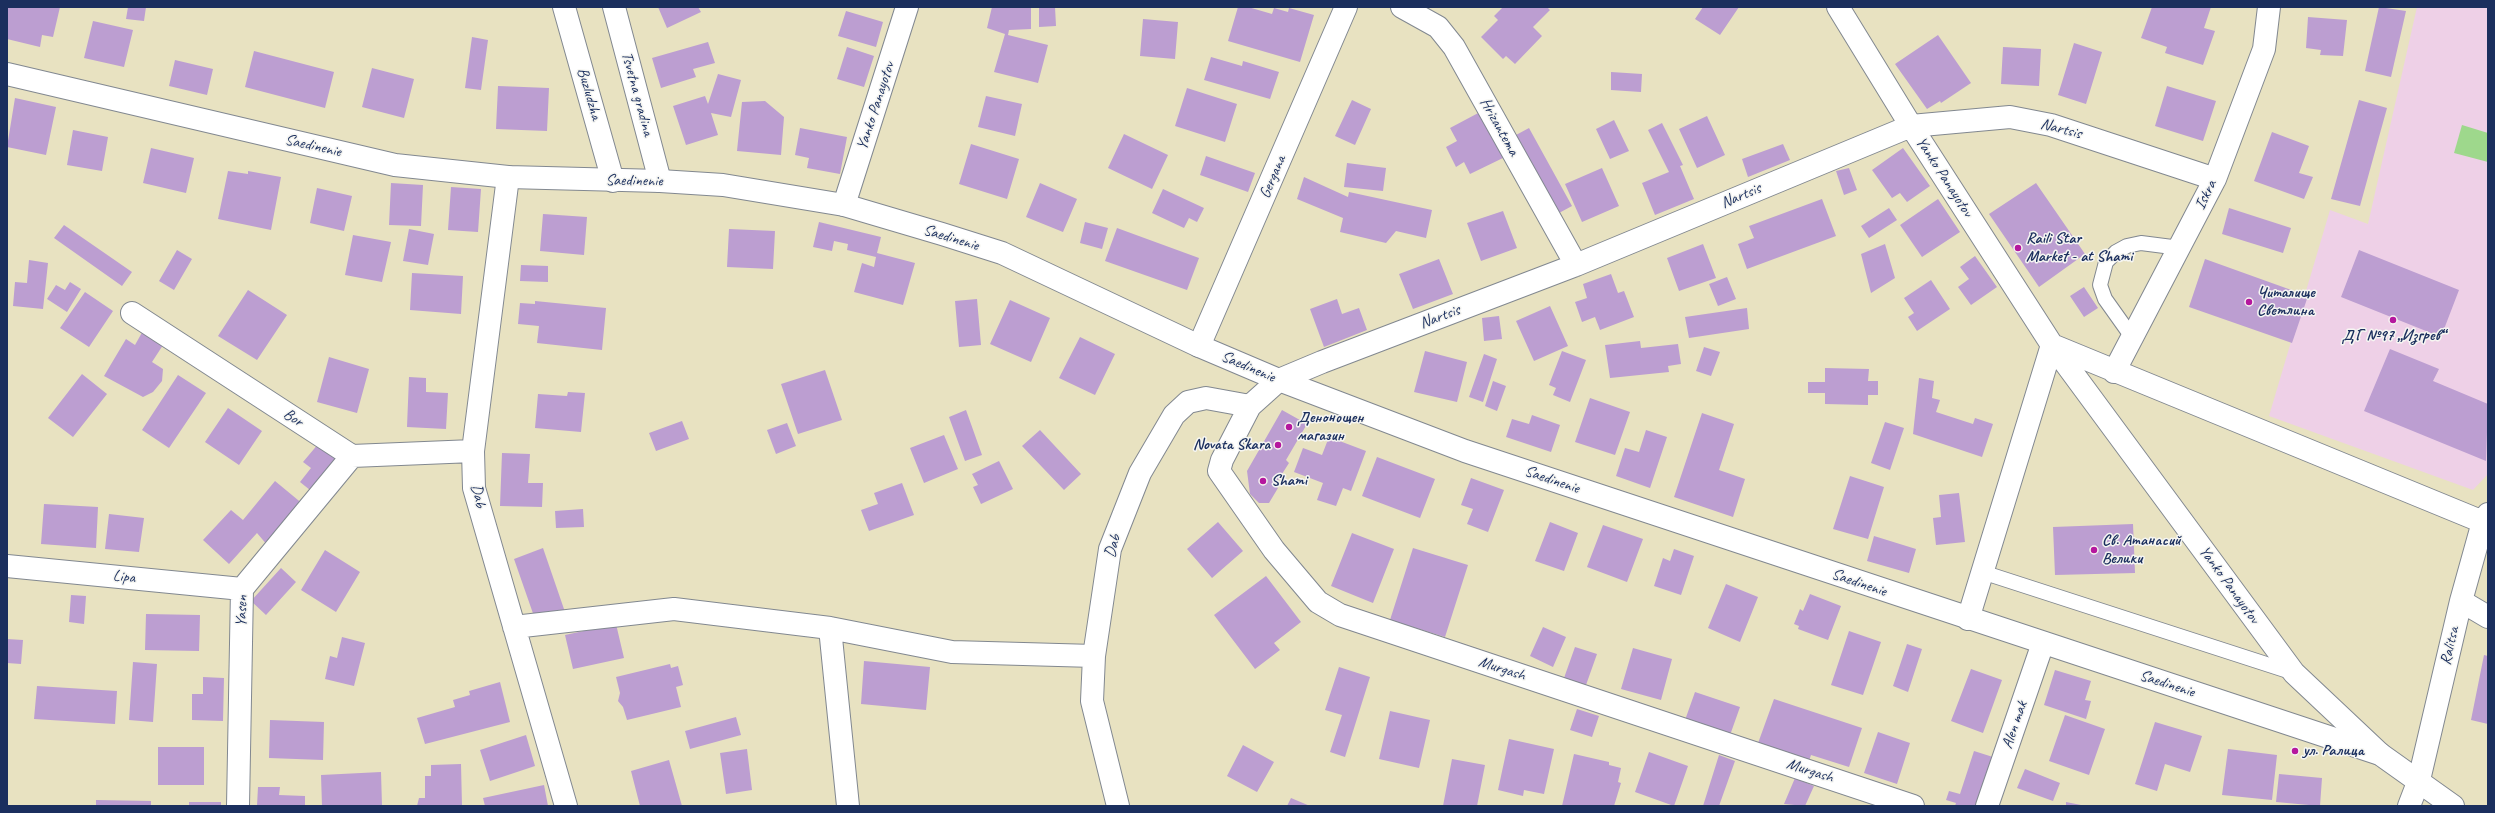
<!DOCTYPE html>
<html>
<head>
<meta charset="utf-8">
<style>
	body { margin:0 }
	#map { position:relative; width:2495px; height:813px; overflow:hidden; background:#e8e2c1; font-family:Caveat,sans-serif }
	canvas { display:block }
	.frame { position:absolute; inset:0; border:8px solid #1b2f5e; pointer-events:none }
</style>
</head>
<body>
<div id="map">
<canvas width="2495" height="813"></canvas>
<div class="frame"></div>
</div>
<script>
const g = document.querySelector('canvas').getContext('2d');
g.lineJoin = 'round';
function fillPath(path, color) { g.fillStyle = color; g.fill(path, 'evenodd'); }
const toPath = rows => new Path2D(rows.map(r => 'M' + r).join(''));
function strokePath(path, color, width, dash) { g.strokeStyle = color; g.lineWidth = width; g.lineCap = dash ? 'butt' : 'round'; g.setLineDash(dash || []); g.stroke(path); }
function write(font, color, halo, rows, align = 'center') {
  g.font = font + ' Caveat,sans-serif'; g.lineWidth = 3; g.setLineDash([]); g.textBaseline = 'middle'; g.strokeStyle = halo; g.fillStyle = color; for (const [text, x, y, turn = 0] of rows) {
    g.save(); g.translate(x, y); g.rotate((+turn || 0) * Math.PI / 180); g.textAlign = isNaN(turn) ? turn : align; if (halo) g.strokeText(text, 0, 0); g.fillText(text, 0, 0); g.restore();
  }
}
const built = toPath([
	[2417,7,2488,7,2488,474,2473,490,2269,416,2330,210,2368,224]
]);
const green = toPath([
	[2462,125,2488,133,2488,162,2454,153]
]);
const building = toPath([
	[7,7,60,7,53,37,42,35,40,47,7,39],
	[128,7,146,7,144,21,126,19],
	[658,7,698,7,701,12,667,28],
	[992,7,1031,7,1031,29,1009,30,1008,35,1048,45,1038,83,994,72,1005,34,987,28],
	[1039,7,1055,7,1056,26,1039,27],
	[1238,7,1248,7,1272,14,1274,8,1288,12,1289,8,1314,15,1300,62,1228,41],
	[1503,7,1547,7,1550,10,1533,27,1542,36,1515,64,1506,56,1503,59,1481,37,1498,20,1494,16],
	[1703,7,1739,7,1720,35,1695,19],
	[2152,7,2211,7,2204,28,2215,31,2203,65,2165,53,2167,47,2141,38],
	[2379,7,2406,11,2391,77,2365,71],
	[846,11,883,22,876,47,838,36],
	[2308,17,2347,20,2343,56,2320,55,2321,50,2306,48],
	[1143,19,1178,22,1175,59,1140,56],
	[93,21,133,30,124,67,84,58],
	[1938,35,1971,83,1941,103,1940,101,1927,109,1895,64],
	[472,37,488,40,481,90,465,88],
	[708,42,715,63,693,69,696,77,661,88,652,58],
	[2074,43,2102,52,2086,104,2058,95],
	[847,47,874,56,864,87,837,79],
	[2003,47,2041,49,2039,86,2001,84],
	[254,51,334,72,325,108,245,87],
	[1211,57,1242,66,1243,61,1279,72,1270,99,1204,80],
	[175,60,213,69,207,95,169,86],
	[372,68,414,79,404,118,362,107],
	[1611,72,1642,74,1641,92,1611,90],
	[718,74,741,80,731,117,711,113,718,135,686,145,673,106,705,96,708,104],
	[498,86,549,88,547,131,496,129],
	[2167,86,2216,101,2203,141,2155,126],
	[1187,88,1237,104,1225,142,1175,126],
	[986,96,1022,104,1015,136,978,127],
	[15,98,56,107,46,155,7,147],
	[1352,100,1371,109,1355,145,1335,136],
	[2359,100,2387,108,2360,206,2331,199],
	[765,101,784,117,781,155,737,151,742,102],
	[1482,111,1505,157,1470,174,1464,162,1456,167,1446,147,1457,141,1450,128],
	[1707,116,1725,155,1697,168,1679,129],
	[1614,120,1629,151,1610,159,1596,129],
	[1662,123,1683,165,1680,166,1694,199,1655,215,1642,183,1669,172,1648,130],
	[800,128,847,137,840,174,807,168,809,158,795,155],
	[1529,128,1572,206,1559,213,1516,135],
	[73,130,108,137,102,171,67,165],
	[2272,132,2309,146,2299,173,2313,177,2304,199,2254,181],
	[1124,134,1168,155,1152,189,1108,168],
	[971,144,1019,159,1007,199,959,184],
	[1783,144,1790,160,1748,177,1742,159],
	[151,148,194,158,186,193,143,183],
	[1903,148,1930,186,1907,202,1900,193,1892,198,1872,170],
	[1206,156,1255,173,1248,192,1200,175],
	[1347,163,1386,168,1383,191,1344,187],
	[1602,168,1619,206,1582,222,1565,184],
	[1849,168,1857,190,1844,195,1836,171],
	[228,171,248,174,248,171,281,177,271,230,218,219],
	[1304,177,1348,197,1349,192,1432,210,1426,238,1396,231,1386,243,1340,232,1343,218,1297,199],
	[391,183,423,185,421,226,389,225],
	[1040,183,1077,199,1063,232,1026,217],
	[2036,183,2085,254,2039,287,1989,214],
	[451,187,481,189,478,232,448,230],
	[317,188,352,196,344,231,310,223],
	[1163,189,1204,208,1197,222,1189,218,1184,228,1152,213],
	[1822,199,1836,236,1747,269,1738,244,1754,238,1749,226],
	[1938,199,1960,232,1922,257,1900,225],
	[1889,208,1897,220,1869,238,1861,226],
	[2229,208,2291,228,2283,253,2222,234],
	[1503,211,1517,248,1481,261,1467,223],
	[543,214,587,217,584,255,540,251],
	[819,222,881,237,877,253,915,263,903,305,854,292,862,263,874,267,876,257,847,250,848,244,834,241,832,251,813,247],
	[1085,222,1108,228,1102,249,1080,243],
	[64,225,132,272,122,286,54,238],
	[1117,228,1199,258,1187,290,1105,261],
	[409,229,434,234,428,265,403,261],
	[729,229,775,231,773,269,727,267],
	[353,235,391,242,382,282,345,275],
	[1703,244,1716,278,1679,291,1667,258],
	[1885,244,1895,278,1871,293,1861,254],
	[177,250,192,259,174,290,159,281],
	[2359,250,2459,290,2441,337,2341,297],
	[1975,256,1997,287,1971,305,1958,287,1969,279,1960,267],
	[1439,259,1453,294,1413,309,1399,274],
	[2205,259,2308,296,2292,343,2189,307],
	[29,260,48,263,43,309,13,306,15,282,27,283],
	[521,265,548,266,548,282,520,281],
	[412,273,463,276,461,314,410,310],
	[1611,274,1618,293,1624,291,1634,317,1600,330,1595,317,1582,322,1575,302,1587,298,1583,284],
	[1727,277,1736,299,1718,306,1709,284],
	[1931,280,1950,309,1917,331,1908,317,1914,313,1904,298],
	[70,282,81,289,67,312,47,299,56,285,65,290],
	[2084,287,2098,308,2084,317,2070,296],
	[248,290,287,315,257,360,218,336],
	[85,292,113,311,89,347,60,328],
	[977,299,981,345,959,347,955,301],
	[1337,299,1342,314,1359,308,1367,330,1324,347,1310,309],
	[1010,300,1050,318,1031,362,990,344],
	[535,301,606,308,602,350,537,343,539,326,518,324,520,303,535,304],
	[1550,306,1568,346,1534,361,1516,321],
	[1747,308,1749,329,1689,338,1685,317],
	[1499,316,1502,339,1484,341,1482,318],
	[144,329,165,342,152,362,163,369,162,381,153,392,143,397,104,376,126,339,135,345],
	[1080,337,1115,354,1095,395,1059,378],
	[1640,341,1641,348,1678,344,1681,364,1668,366,1669,372,1610,378,1605,345],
	[1704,347,1720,352,1711,376,1696,371],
	[2390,349,2439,369,2433,381,2488,404,2486,461,2364,411],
	[1425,351,1467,362,1457,402,1414,392],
	[1562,351,1586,360,1570,402,1553,395,1556,388,1549,385],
	[1484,354,1497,359,1483,402,1469,397],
	[329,357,369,369,357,413,317,402],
	[1825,368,1869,369,1868,381,1878,381,1878,395,1868,395,1868,405,1825,404,1825,393,1808,393,1808,382,1825,382],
	[825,370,842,420,798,434,781,384],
	[82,374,107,394,73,437,48,418],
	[178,375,206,393,169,448,142,430],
	[409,377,426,378,426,392,448,393,446,429,407,427],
	[1919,378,1934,381,1932,398,1940,400,1936,412,1973,424,1975,418,1993,424,1982,457,1913,434],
	[1493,381,1506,386,1497,411,1485,406],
	[568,392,585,393,581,432,535,428,538,394,567,396],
	[1590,398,1630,412,1615,455,1575,442],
	[228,408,262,431,239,465,205,442],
	[966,410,982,455,965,461,949,417],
	[1282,410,1307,424,1286,460,1289,463,1275,485,1278,488,1269,503,1259,503,1250,494,1247,471],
	[1702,413,1734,424,1719,470,1745,479,1733,517,1674,497],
	[1532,415,1560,425,1551,452,1506,437,1512,419,1529,424],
	[682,421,689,439,656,451,649,433],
	[1885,422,1904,428,1890,470,1871,463],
	[787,423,796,446,776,454,767,430],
	[1040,430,1081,474,1064,490,1022,446],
	[1646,430,1667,437,1650,488,1616,476,1625,448,1639,452],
	[944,435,958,469,924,483,910,448],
	[1329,437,1366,451,1351,491,1343,488,1336,506,1317,500,1323,483,1294,472,1303,448,1322,455],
	[319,443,342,462,315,494,300,482,311,468,303,462],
	[502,453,530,454,528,483,543,483,542,507,500,506],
	[1377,457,1435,479,1420,518,1362,496],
	[999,461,1013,489,981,504,973,487,978,485,972,474],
	[1850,476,1884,487,1868,539,1833,529],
	[1471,478,1504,490,1488,532,1467,524,1473,509,1461,505],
	[275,481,304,505,268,546,257,533,229,564,203,540,231,510,243,520],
	[902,483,914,515,869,531,861,510,878,504,874,493],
	[1959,493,1965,542,1936,545,1933,518,1941,517,1939,495],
	[44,504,98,507,96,548,41,544],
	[583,509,584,527,556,528,555,511],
	[109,514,144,518,139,552,105,549],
	[1218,522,1243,551,1212,578,1187,549],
	[1550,522,1578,533,1564,571,1535,561],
	[2133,524,2135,573,2055,575,2053,527],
	[1603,525,1643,539,1627,582,1587,567],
	[1352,533,1394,549,1373,603,1331,586],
	[1874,536,1916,549,1909,573,1867,561],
	[543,548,565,612,536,622,514,559],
	[1413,548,1468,565,1445,637,1390,620],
	[1674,549,1694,556,1681,595,1654,586,1663,558,1670,561],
	[325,550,360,572,336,612,301,590],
	[281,568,296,582,266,615,251,601],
	[1266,576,1301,622,1274,643,1280,650,1255,669,1214,615],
	[1726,584,1758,597,1740,642,1708,628],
	[1810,594,1841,606,1828,640,1798,629,1799,626,1794,624,1800,609,1803,611],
	[71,595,86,596,84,624,69,622],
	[146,614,200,615,199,651,145,650],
	[616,624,624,658,573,669,565,635],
	[1543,627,1566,637,1553,667,1530,656],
	[1849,631,1881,642,1863,695,1831,685],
	[342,637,365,643,354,686,325,679,330,656,337,658],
	[7,639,23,640,21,664,7,663],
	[1907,644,1922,649,1908,692,1893,686],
	[1575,647,1597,654,1586,685,1564,678],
	[1633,648,1672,659,1661,700,1621,689],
	[2484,655,2488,656,2488,724,2471,720],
	[864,661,930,667,926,710,861,704],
	[133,662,157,664,153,722,129,720],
	[670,664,671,668,678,666,683,685,676,687,681,707,627,720,623,707,618,701,620,693,616,677],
	[1339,667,1370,677,1345,757,1330,752,1342,715,1325,710],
	[1971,669,2002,680,1983,733,1951,721],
	[2055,670,2091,681,2085,700,2091,701,2086,719,2044,705],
	[203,677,224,678,223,721,192,720,192,694,203,694],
	[500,682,510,722,425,744,417,718,455,707,453,700,470,695,469,691],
	[37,686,117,691,115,724,34,719],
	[1695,692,1740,707,1729,738,1684,723],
	[1774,699,1862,728,1849,767,1811,755,1808,764,1757,746],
	[1577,709,1599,716,1592,737,1570,730],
	[1390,711,1430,720,1419,768,1379,759],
	[2065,715,2105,729,2089,775,2049,761],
	[736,717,741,735,690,749,685,731],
	[270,720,324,722,323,760,269,758],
	[2155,722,2202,736,2190,772,2165,764,2157,791,2135,784],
	[1878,732,1910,743,1897,784,1864,773],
	[526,735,535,766,490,781,480,750],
	[1509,739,1554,749,1544,794,1524,790,1523,796,1498,790],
	[1243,745,1274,762,1257,792,1227,776],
	[158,747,204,747,204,785,158,785],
	[747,749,752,790,726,794,720,753],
	[2228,749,2277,755,2272,800,2222,795],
	[1974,751,1996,758,1981,806,1955,806,1956,803,1946,800,1949,791,1960,794],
	[1649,752,1688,766,1674,806,1635,792],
	[1574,754,1609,762,1609,765,1621,768,1618,782,1621,783,1614,806,1562,806],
	[1719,755,1735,761,1719,806,1703,806],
	[1452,759,1485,765,1477,806,1443,806],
	[669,760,682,806,640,806,631,771],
	[461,764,462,806,417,806,419,798,425,798,425,776,431,776,431,765],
	[2025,769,2060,783,2053,801,2017,788],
	[381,772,382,806,322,806,321,775],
	[2279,774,2322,778,2320,806,2276,802],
	[1795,778,1814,786,1805,806,1784,804],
	[544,785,548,806,485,806,483,798],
	[258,787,280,787,279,795,305,796,305,806,257,806],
	[1291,798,1310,806,1287,806],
	[96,800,151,801,151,806,96,806],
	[189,802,221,802,221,806,189,806],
	[2066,802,2081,805,2081,806,2066,806]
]);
const service = toPath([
	[2132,337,2105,299,2100,285,2106,262,2116,252,2127,246,2141,243,2180,248],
	[1982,572,2294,673]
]);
const minor = toPath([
	[564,7,613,181],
	[614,7,660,181],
	[1402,7,1438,27,1454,47,1576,265],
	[1838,7,1911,126,2052,345,2294,673,2380,754],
	[508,177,473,451,474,488,566,806],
	[844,205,907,7],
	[132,313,352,456,473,451],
	[1199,346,1346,7],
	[2114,372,2215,179,2264,49,2269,7],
	[1250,406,1222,460,1219,471,1274,550,1318,602,1340,615,1913,806],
	[7,566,242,589],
	[2461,601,2488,617],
	[1968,619,2052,345,2483,522],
	[514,627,674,609,830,628,952,652,1094,656],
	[830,628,848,806],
	[238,806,242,589,352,456],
	[1118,806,1092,701,1094,656,1110,549,1140,473,1174,415,1188,402,1206,398,1250,406,1279,380,1322,362,1576,265,1911,126,2010,117,2051,125,2215,179],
	[1987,806,2043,643],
	[2409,806,2419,780,2461,601,2483,522,2488,514]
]);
const tertiary = toPath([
	[7,74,395,165,508,177,660,181,723,185,844,205,942,234,1002,253,1199,346,1279,380,1465,451,2380,754,2453,806]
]);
const markers = [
	[2018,248,4,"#b5179e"],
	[2249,302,4,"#b5179e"],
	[2393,320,4,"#b5179e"],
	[1289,427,4,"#b5179e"],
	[1278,445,4,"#b5179e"],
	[1263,481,4,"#b5179e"],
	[2094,550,4,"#b5179e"],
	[2295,751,4,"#b5179e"]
];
const streetNames = [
	["Buzludzha",589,94,74],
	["Tsvetna gradina",637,94,75],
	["Yanko Panayotov",876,106,-72],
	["Hrizantema",1499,127,61],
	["Nartsis",2061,129,15],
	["Saedinenie",313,146,13],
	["Gergana",1273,177,-67],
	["Yanko Panayotov",1944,177,57],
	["Saedinenie",634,181,1],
	["Iskra",2206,195,-64],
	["Nartsis",1741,196,-23],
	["Saedinenie",951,238,17],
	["Nartsis",1440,317,-21],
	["Saedinenie",1248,367,23],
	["Bor",293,418,33],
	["Saedinenie",1552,480,19],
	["Dab",478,496,78],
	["Dab",1113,546,-74],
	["Lipa",124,577,6],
	["Saedinenie",1859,583,19],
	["Yanko Panayotov",2229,585,54],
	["Yasen",242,611,-88],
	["Ralitsa",2450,646,-77],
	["Murgash",1502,669,18],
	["Saedinenie",2167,684,18],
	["Alen mak",2015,725,-71],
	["Murgash",1810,771,18]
];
const poiNames = [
	["Raili Star",2026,239],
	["Market - at Shami",2026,257],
	["Читалище",2257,293],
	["Светлина",2257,311],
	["ДГ №97 „Изгрев“",2393,336,"center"],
	["Денонощен",1297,418],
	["магазин",1297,436],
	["Novata Skara",1270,445,"right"],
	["Shami",1271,481],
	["Св. Атанасий",2102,541],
	["Велики",2102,559],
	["ул. Ралица",2303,751]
];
fillPath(built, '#eed0e7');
fillPath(green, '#9ed88c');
fillPath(building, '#bc9ed1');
strokePath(service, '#828890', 16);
strokePath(minor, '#828890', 24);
strokePath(tertiary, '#828890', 24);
strokePath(service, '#fff', 14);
strokePath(minor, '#fff', 22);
strokePath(tertiary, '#fff', 22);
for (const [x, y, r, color] of markers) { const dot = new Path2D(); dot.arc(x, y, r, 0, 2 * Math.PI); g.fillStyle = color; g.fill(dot); strokePath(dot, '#f6f6f2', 1.5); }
write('16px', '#1b2f5e', '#f6f6f2', streetNames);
write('bold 16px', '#1b2f5e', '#f6f6f2', poiNames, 'left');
</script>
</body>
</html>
